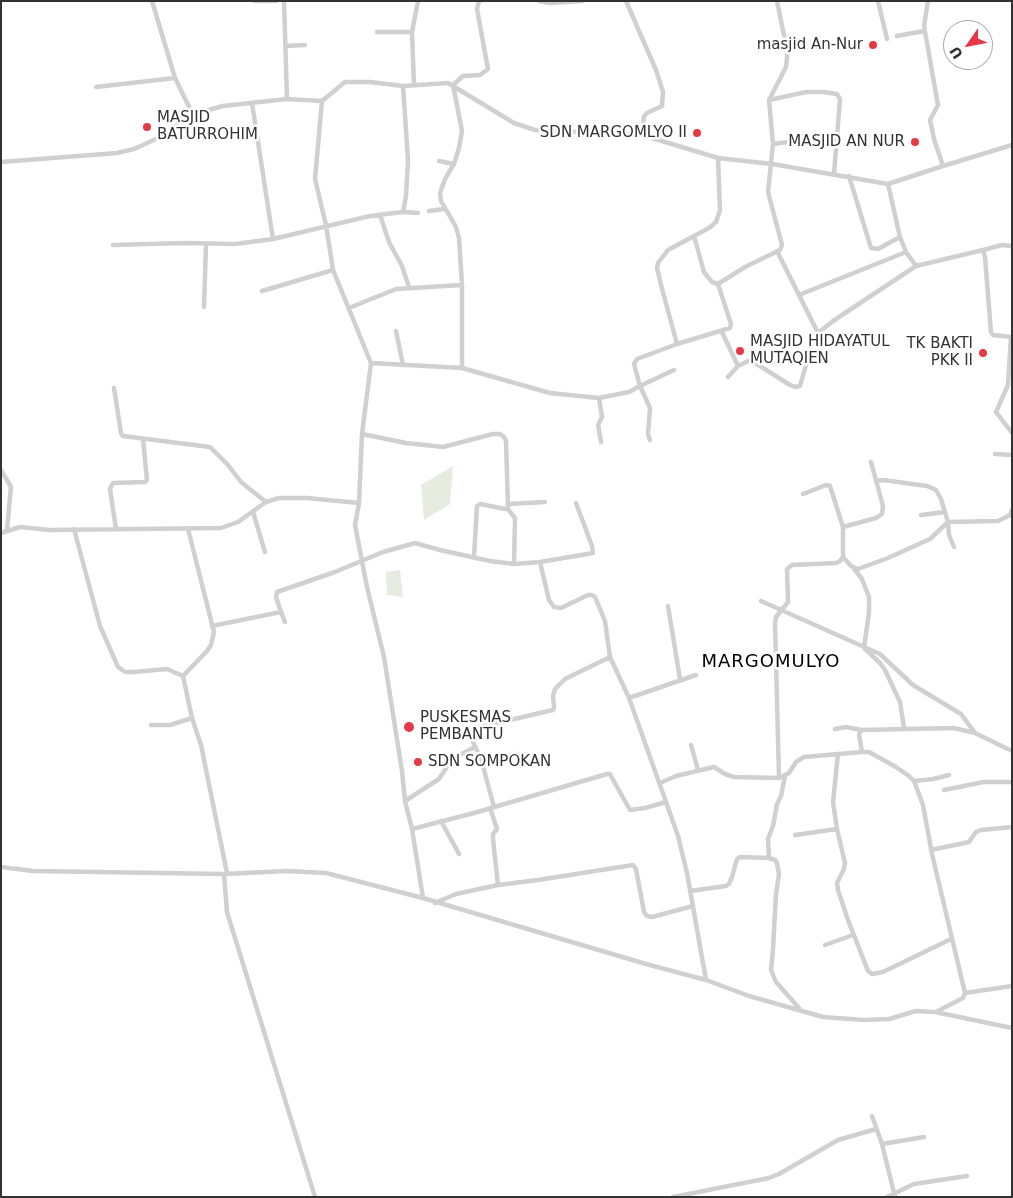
<!DOCTYPE html>
<html>
<head>
<meta charset="utf-8">
<style>
	body { margin:0 }
	#map { position:relative; width:1013px; height:1198px; overflow:hidden; background:#fff; font-family:"DejaVu Sans",sans-serif }
	canvas { display:block }
	.frame { position:absolute; inset:0; border:2px solid #333; pointer-events:none }
	.north { position:absolute; left:943px; top:20px; width:50px; height:50px; box-sizing:border-box; background:#fff; border:1px solid #adadad; border-radius:50%; rotate:237deg; font-size:14px; font-weight:700; line-height:20px; text-align:center; color:#333 }
	.north::after { content:''; display:block; margin:auto; width:18px; height:22px; background:#e63946; clip-path:polygon(50% 0,100% 100%,50% 72%,0 100%) }
</style>
</head>
<body>
<div id="map">
<canvas width="1013" height="1198"></canvas>
<div class="frame"></div>
<div class="north">U</div>
</div>
<script>
const g = document.querySelector('canvas').getContext('2d');
g.lineJoin = 'round';
function fillPath(path, color) { g.fillStyle = color; g.fill(path, 'evenodd'); }
const toPath = rows => new Path2D(rows.map(r => 'M' + r).join(''));
function strokePath(path, color, width, dash) { g.strokeStyle = color; g.lineWidth = width; g.lineCap = dash ? 'butt' : 'round'; g.setLineDash(dash || []); g.stroke(path); }
function write(font, color, halo, rows, align = 'center') {
  g.font = font + ' "DejaVu Sans",sans-serif'; g.lineWidth = 5; g.setLineDash([]); g.textBaseline = 'middle'; g.strokeStyle = halo; g.fillStyle = color; for (const [text, x, y, turn = 0] of rows) {
    g.save(); g.translate(x, y); g.rotate((+turn || 0) * Math.PI / 180); g.textAlign = isNaN(turn) ? turn : align; if (halo) g.strokeText(text, 0, 0); g.fillText(text, 0, 0); g.restore();
  }
}
const green = toPath([
	[453,466,450,504,424,520,421,485],
	[400,570,403,597,387,595,386,572]
]);
const minor = toPath([
	[152,1,175,78,193,115],
	[254,1,276,1],
	[284,1,287,99],
	[539,1,550,3,582,1],
	[626,1,656,70,663,92,662,106,647,113,644,116,642,135],
	[878,1,887,39],
	[928,1,924,26,938,105,930,120,934,139,943,166,1012,145],
	[377,32,412,32],
	[897,36,924,31],
	[286,46,305,45],
	[414,85,412,32,418,1],
	[96,87,175,78],
	[769,100,806,92,824,92,837,94,840,99,834,174],
	[322,101,315,179,326,225,333,270,371,363,362,434,359,503,355,525,367,587,384,657,402,771,405,801,412,829,423,898],
	[252,103,273,239],
	[773,144,803,140,805,138,805,135],
	[439,161,454,164],
	[1,162,117,153,134,149,158,138,193,115,205,111,223,106,287,99,322,101,345,82,370,82,403,86,448,83,514,123,535,130,642,135,718,158,772,164,888,184,900,237,906,252,916,266,983,250,985,257,991,332,993,335,1012,337],
	[849,176,871,248,878,249,900,237],
	[888,184,943,166],
	[429,211,444,209],
	[403,212,418,213],
	[380,215,389,242,402,266,409,287],
	[694,236,704,272,712,282,718,284],
	[113,245,184,243,235,244,273,239,370,216,403,212,406,196,408,160,403,86],
	[983,250,1002,245,1012,246],
	[777,251,818,333],
	[262,291,333,270],
	[799,295,906,252],
	[204,307,206,244],
	[349,308,396,289,462,285],
	[396,331,403,365],
	[722,332,738,366],
	[1011,337,1008,385,996,412,1012,433],
	[677,344,661,285,657,268,658,263,668,250,709,228,716,222,720,210,718,158],
	[371,363,462,368,550,393,599,398,629,392,640,386,634,364,637,359,677,344,730,328,731,324,718,284,745,267,780,250,782,245,768,192,773,144,769,100,786,67,787,59,787,50,777,1],
	[462,368,462,285,459,238,456,227,441,201,440,193,445,179,454,164,459,148,462,131,453,85,463,76,480,75,488,69,477,9,479,1],
	[728,377,738,366,748,361,752,361,790,385,795,387,800,386,812,344,818,333,833,321,916,266],
	[114,388,121,433,123,436,210,447,228,465,241,482,266,502],
	[599,398,602,417,598,425,601,442],
	[362,434,406,443,443,447,493,434,500,434,504,437,506,441,508,507,505,509,480,504,477,506,474,557],
	[650,440,648,434,650,408,640,386,674,370],
	[995,454,1012,455],
	[1,470,11,487,7,530],
	[876,481,883,480,927,486,936,490,941,499,948,522,998,521,1010,515,1012,510],
	[803,494,826,485,830,486,843,527],
	[508,504,545,502],
	[507,508,515,518,514,564],
	[253,512,265,552],
	[921,515,945,512],
	[948,522,949,535,954,547],
	[74,529,100,626,118,667,125,672,134,672,167,669,183,676,192,718,201,745,227,873],
	[116,529,110,489,113,483,145,482,147,480,143,439],
	[1,533,20,527,50,530,221,528,238,522,266,502,279,498,307,498,359,503],
	[843,557,851,566,858,569,888,558,930,539,948,522],
	[540,562,593,553,592,546,576,503],
	[854,569,862,579,869,597,869,612,864,648,880,663,885,670,900,702,904,728],
	[761,601,880,654,913,685,961,714,975,733],
	[668,606,680,679],
	[281,612,285,622],
	[212,626,281,612,276,597,277,592,335,572,383,552,415,543,440,550,490,561,514,564,540,562,549,600,554,607,561,608,588,595,592,595,595,597,605,621,610,657,629,698,666,802,645,808,630,810,612,778,610,774,607,774,474,813,412,829],
	[183,676,207,651,211,645,214,632,188,529],
	[629,698,696,675],
	[151,725,170,725,192,718],
	[835,729,846,727,861,730,954,728,975,733,1012,751],
	[861,730,859,735,862,752],
	[691,745,698,770],
	[838,754,833,802,837,829,845,863,844,869,837,883,838,890,848,920,868,971,872,974,883,972,951,939],
	[481,759,516,754],
	[779,778,775,623,776,617,788,602,787,569,792,565,836,563,840,561,843,557,843,527,876,518,882,514,883,506,871,462],
	[914,781,933,779,949,775],
	[660,783,676,776,714,767,725,774,734,777,779,778,789,773,796,762,804,757,862,752,869,752,896,767,909,776,914,781,923,805,932,854,965,993,963,998,936,1012],
	[944,790,984,782,1012,782],
	[405,801,439,779,452,759,475,747],
	[666,802,678,836,687,873,706,980],
	[494,807,481,759,473,742,474,730,480,727,553,710,554,708,553,696,555,689,565,679,610,657],
	[490,808,497,829,493,834,493,839,498,885,538,880,633,865,636,869,644,912,647,916,652,917,693,906],
	[441,821,459,854],
	[795,835,837,829],
	[931,850,969,842,976,832,981,830,1012,827],
	[769,858,768,839,773,826,777,804,781,796,785,776],
	[1,867,33,871,224,874,287,871,326,873,423,898,646,964,706,980,749,996,823,1017,864,1020,889,1019,916,1011,935,1012,1012,1028],
	[224,874,227,912,315,1197],
	[690,891,726,886,729,884,732,877,737,859,740,857,769,858,775,860,777,863,779,874,776,894,773,949,771,970,776,982,799,1008],
	[435,903,456,894,498,885],
	[825,945,853,935],
	[965,993,1012,986],
	[872,1116,882,1144,895,1197],
	[882,1144,924,1137],
	[673,1197,769,1178,779,1174,838,1140,876,1129],
	[887,1197,914,1184,967,1176]
]);
const markers = [
	[873,45,5,"#e63946"],
	[147,127,5,"#e63946"],
	[697,133,5,"#e63946"],
	[915,142,5,"#e63946"],
	[740,351,5,"#e63946"],
	[983,353,5,"#e63946"],
	[409,727,6,"#e63946"],
	[418,762,5,"#e63946"]
];
const poiNames = [
	["masjid An-Nur",863,45],
	["MASJID",157,118,"left"],
	["BATURROHIM",157,135,"left"],
	["SDN MARGOMLYO II",687,133],
	["MASJID AN NUR",905,142],
	["MASJID HIDAYATUL",750,342,"left"],
	["MUTAQIEN",750,359,"left"],
	["TK BAKTI",973,344],
	["PKK II",973,361],
	["PUSKESMAS",420,718,"left"],
	["PEMBANTU",420,735,"left"],
	["SDN SOMPOKAN",428,762,"left"]
];
const quarterNames = [
	["MARGOMULYO",771,662]
];
fillPath(green, '#e6ecdf');
strokePath(minor, '#d0d0d0', 4.5);
for (const [x, y, r, color] of markers) { const dot = new Path2D(); dot.arc(x, y, r, 0, 2 * Math.PI); g.fillStyle = color; g.fill(dot); strokePath(dot, '#fff', 2); }
write('15px', '#333', '#fff', poiNames, 'right');
g.letterSpacing = '1px';
write('18px', '#000', '#fff', quarterNames);
g.letterSpacing = '0px';
</script>
</body>
</html>
